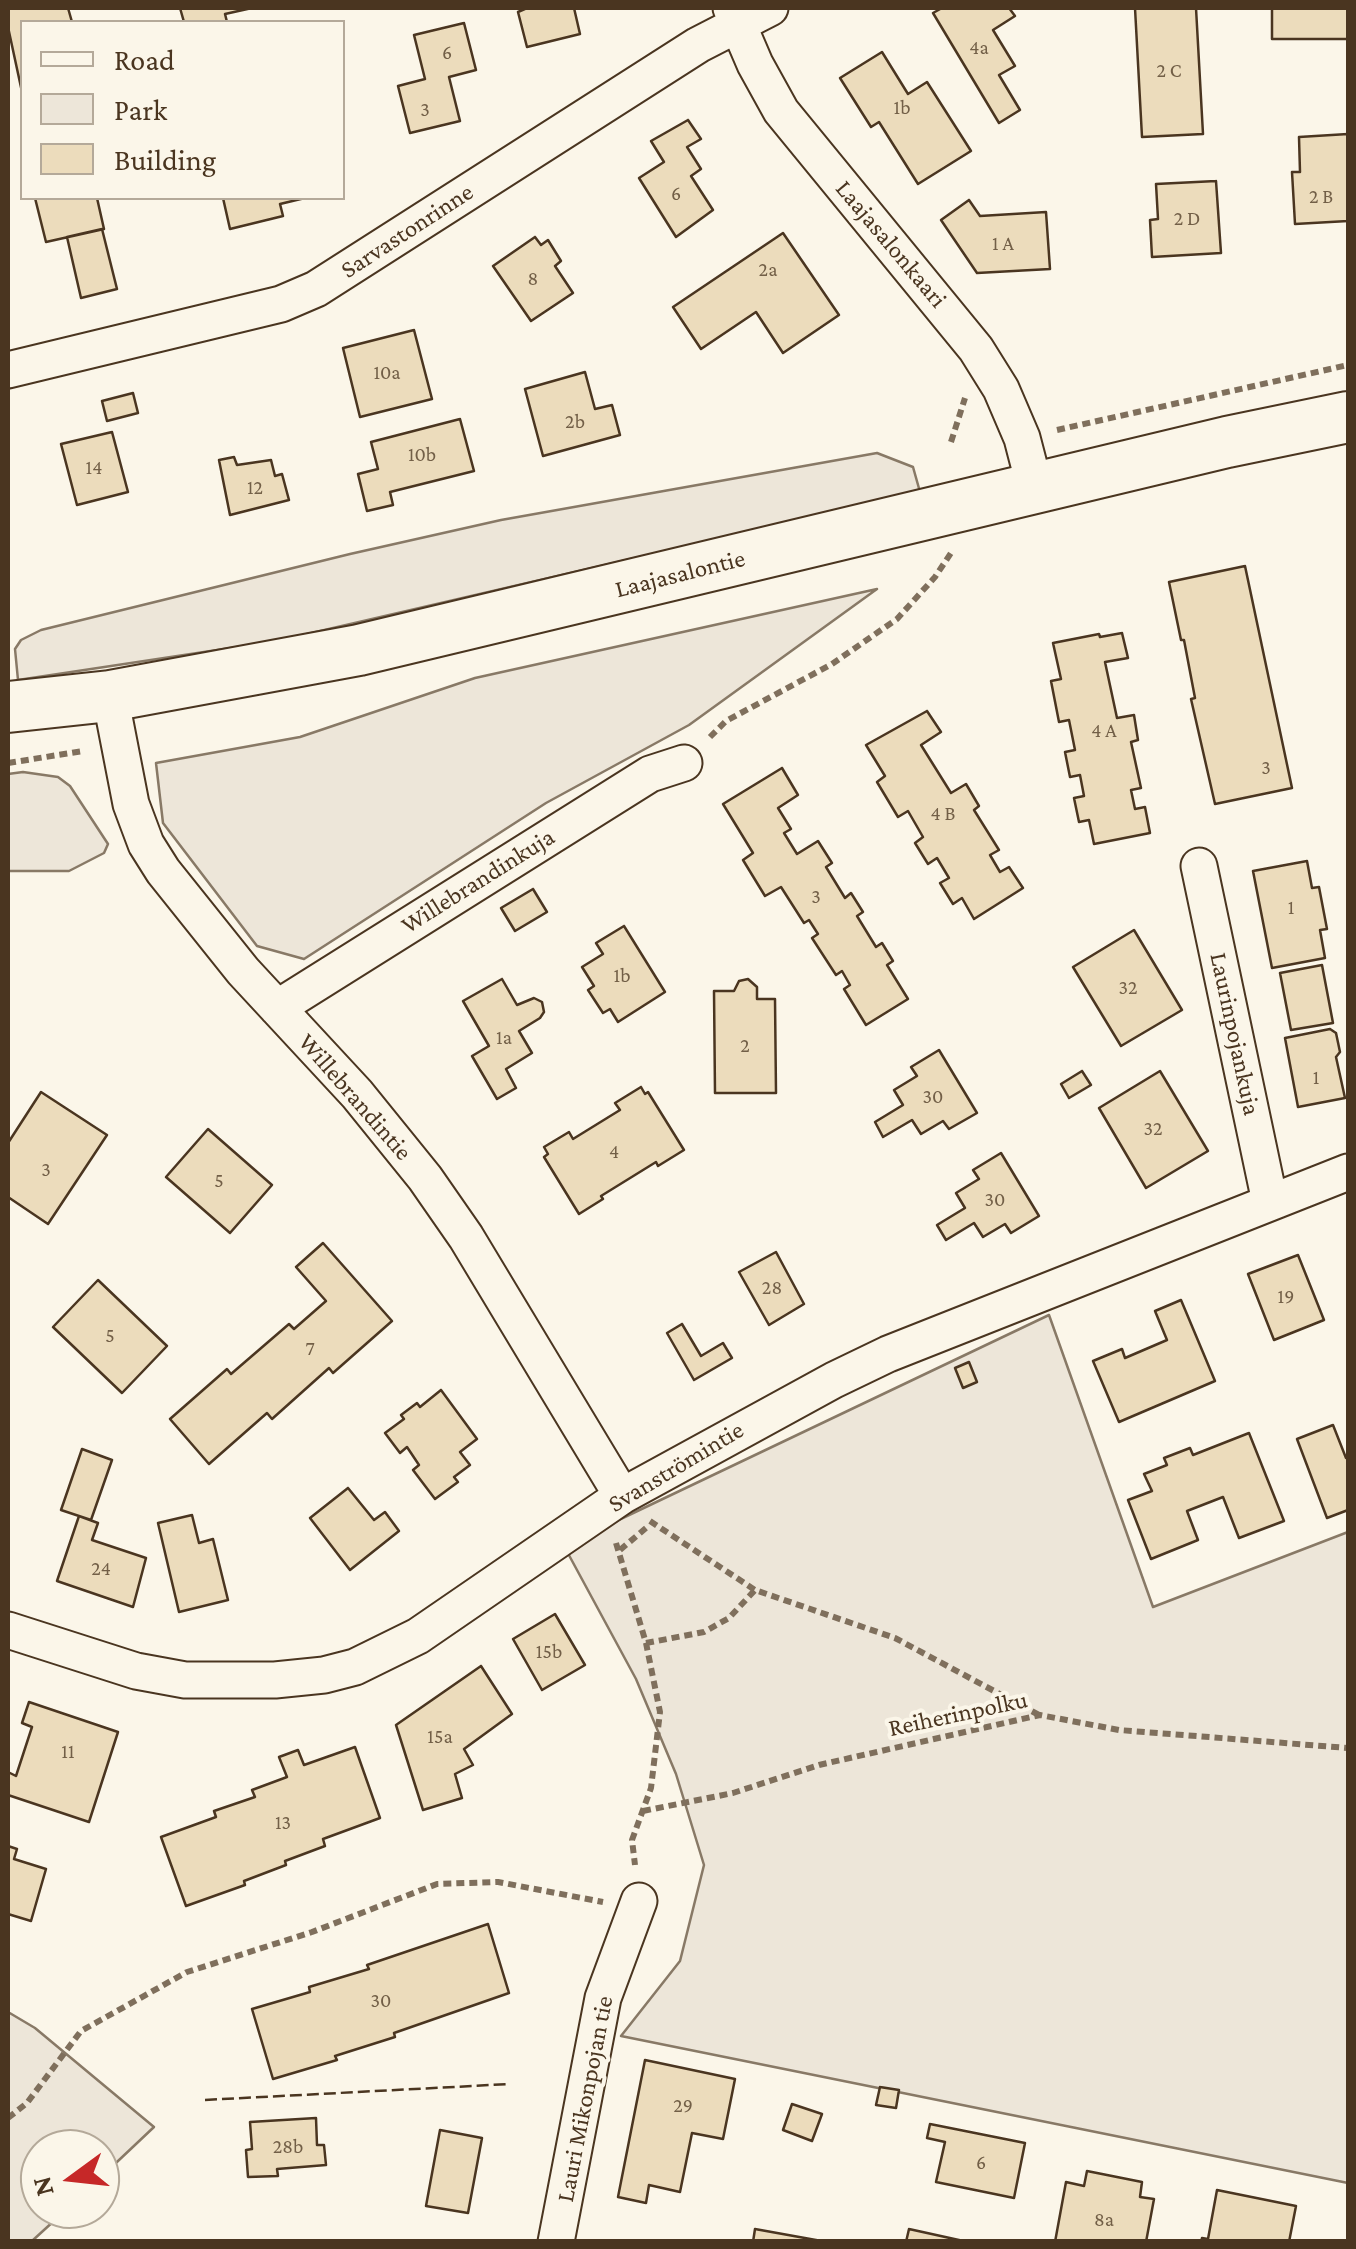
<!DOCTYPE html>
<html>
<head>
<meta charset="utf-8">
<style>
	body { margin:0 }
	#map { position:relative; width:1356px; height:2249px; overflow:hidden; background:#fbf6e9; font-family:"Crimson Pro",serif }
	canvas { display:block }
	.frame { position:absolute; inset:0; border:10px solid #4a3520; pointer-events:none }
	.legend { position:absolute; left:20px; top:20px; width:325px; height:180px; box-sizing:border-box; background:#fbf6e9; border:2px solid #b4a999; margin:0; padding:12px 18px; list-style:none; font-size:30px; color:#4a3520 }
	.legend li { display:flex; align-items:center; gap:20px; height:50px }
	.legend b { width:50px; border:2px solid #b4a999 }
	.north { position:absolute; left:20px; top:2129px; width:100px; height:100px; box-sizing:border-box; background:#fbf6e9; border:2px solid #b4a999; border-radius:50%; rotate:255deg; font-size:28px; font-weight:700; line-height:40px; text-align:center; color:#4a3520 }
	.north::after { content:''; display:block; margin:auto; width:35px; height:45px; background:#c62828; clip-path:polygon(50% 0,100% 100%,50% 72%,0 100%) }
</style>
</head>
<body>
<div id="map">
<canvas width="1356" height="2249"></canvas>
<div class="frame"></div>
<ul class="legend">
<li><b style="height:12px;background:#fbf6e9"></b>Road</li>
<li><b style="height:28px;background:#ede6d9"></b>Park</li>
<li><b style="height:28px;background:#ecdcbc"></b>Building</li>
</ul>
<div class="north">N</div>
</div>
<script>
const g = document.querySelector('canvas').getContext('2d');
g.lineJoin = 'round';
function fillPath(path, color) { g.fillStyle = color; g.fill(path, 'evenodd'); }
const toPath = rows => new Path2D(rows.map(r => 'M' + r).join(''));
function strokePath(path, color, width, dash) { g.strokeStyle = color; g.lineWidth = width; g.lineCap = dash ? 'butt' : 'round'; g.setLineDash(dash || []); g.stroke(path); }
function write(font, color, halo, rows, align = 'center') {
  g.font = font + ' "Crimson Pro",serif'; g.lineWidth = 8; g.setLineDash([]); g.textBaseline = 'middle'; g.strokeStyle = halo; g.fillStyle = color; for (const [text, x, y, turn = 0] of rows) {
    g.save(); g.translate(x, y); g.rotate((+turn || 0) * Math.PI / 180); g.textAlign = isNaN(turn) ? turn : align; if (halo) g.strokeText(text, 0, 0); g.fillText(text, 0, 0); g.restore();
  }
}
const green = toPath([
	[877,453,913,467,920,492,277,641,18,680,15,649,21,640,41,630,350,554,501,520,877,453],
	[877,589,689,725,546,803,304,959,257,946,163,823,156,763,300,737,475,678,877,589],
	[23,772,58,777,70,786,108,844,104,853,69,871,8,871,8,774,23,772],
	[1049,1315,1153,1607,1348,1532,1348,2183,621,2036,680,1961,704,1865,676,1774,636,1679,564,1546,1049,1315],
	[8,2012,35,2028,154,2127,100,2178,100,2149,40,2149,40,2209,67,2209,32,2241,8,2241,8,2012]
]);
const building = toPath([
	[8,8,68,8,72,22,22,22,22,92,8,27,8,8],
	[180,8,252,8,225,14,227,22,184,22,180,8],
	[527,8,574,8,580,34,527,47,518,12,527,8],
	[942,8,1009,8,1015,16,993,30,1015,66,999,75,1020,110,999,123,933,13,942,8],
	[1135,8,1196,8,1203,134,1142,137,1135,8],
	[1272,8,1348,8,1348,39,1272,39,1272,8],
	[464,23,476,70,449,77,460,121,410,133,398,86,425,79,414,35,464,23],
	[882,52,908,94,927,82,971,151,918,184,879,122,871,127,840,78,882,52],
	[688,120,701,139,687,147,701,169,691,176,713,210,676,237,639,178,664,162,651,141,688,120],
	[1348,134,1348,221,1295,224,1292,172,1300,172,1299,137,1348,134],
	[1216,181,1221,253,1152,257,1150,220,1158,219,1156,184,1216,181],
	[35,198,97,198,104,229,46,242,35,198],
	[223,198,305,198,280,204,283,216,230,229,223,198],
	[969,200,980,216,1046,212,1050,269,977,273,941,220,969,200],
	[102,229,117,289,81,298,67,237,102,229],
	[783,233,839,315,783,353,756,312,701,349,673,307,783,233],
	[535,237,541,245,548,240,561,261,555,266,573,293,531,321,493,266,535,237],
	[414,330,432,399,360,417,343,348,414,330],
	[585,372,595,409,612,405,620,435,543,456,525,389,585,372],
	[133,393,138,413,107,421,102,401,133,393],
	[460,419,474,471,390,492,393,505,367,511,358,474,378,469,371,442,460,419],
	[112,432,128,492,77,505,61,444,112,432],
	[234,457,237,465,271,460,275,476,282,474,289,500,230,515,219,460,234,457],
	[1245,566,1292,788,1215,804,1191,699,1195,698,1184,640,1181,640,1169,582,1245,566],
	[1122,633,1128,658,1105,662,1117,718,1134,715,1138,740,1131,742,1141,788,1131,790,1135,809,1145,807,1150,833,1094,844,1089,820,1079,822,1074,798,1084,796,1080,775,1070,777,1065,752,1075,750,1069,720,1059,722,1051,681,1061,679,1053,643,1099,634,1100,637,1122,633],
	[927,711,941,732,921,745,951,793,966,784,979,806,974,810,999,850,990,855,1000,872,1009,867,1023,888,974,919,962,898,953,904,940,883,949,878,937,858,928,864,915,843,923,837,908,811,898,817,877,782,885,776,866,745,927,711],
	[782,768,798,795,778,808,791,829,784,833,797,854,818,841,832,863,826,867,845,898,851,893,863,912,857,916,876,947,882,943,893,961,887,965,908,999,866,1025,844,989,850,985,842,971,836,975,812,938,818,934,809,920,804,923,781,887,765,896,743,860,753,853,723,804,782,768],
	[1307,861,1312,888,1319,887,1327,929,1320,930,1325,958,1272,968,1253,871,1307,861],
	[533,889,547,912,515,931,501,908,533,889],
	[624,926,665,992,618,1022,610,1009,603,1013,588,990,594,986,582,967,603,954,596,943,624,926],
	[1134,930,1182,1010,1121,1046,1073,967,1134,930],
	[1322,965,1333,1023,1291,1030,1280,973,1322,965],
	[502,979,517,1005,534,998,542,1002,544,1012,540,1018,519,1031,532,1053,506,1069,516,1088,497,1099,472,1056,489,1046,463,1001,502,979],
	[748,979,757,987,757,999,775,999,776,1093,715,1093,714,991,734,991,739,981,748,979],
	[1330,1029,1336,1033,1340,1052,1336,1057,1345,1098,1298,1107,1285,1038,1330,1029],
	[939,1050,977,1113,949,1129,943,1121,921,1134,912,1120,883,1137,875,1122,903,1105,894,1090,917,1076,911,1067,939,1050],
	[1082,1071,1091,1085,1069,1098,1061,1084,1082,1071],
	[1160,1071,1208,1151,1146,1188,1099,1108,1160,1071],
	[641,1087,645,1094,648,1092,684,1150,658,1166,656,1162,601,1196,603,1199,579,1214,544,1157,548,1154,544,1147,569,1132,573,1139,620,1110,615,1103,641,1087],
	[41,1092,107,1135,48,1224,8,1197,8,1143,41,1092],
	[208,1129,272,1185,230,1233,166,1177,208,1129],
	[1001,1153,1039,1216,1011,1233,1005,1224,983,1237,974,1223,946,1240,937,1225,965,1208,956,1193,979,1179,973,1170,1001,1153],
	[323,1243,392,1321,333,1373,329,1368,272,1419,267,1413,209,1464,170,1419,227,1369,231,1374,289,1324,294,1329,326,1301,296,1267,323,1243],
	[776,1252,804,1304,769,1325,739,1272,776,1252],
	[1298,1255,1324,1320,1274,1340,1248,1274,1298,1255],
	[98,1280,167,1346,122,1393,53,1327,98,1280],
	[1181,1300,1215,1381,1119,1422,1093,1361,1122,1349,1125,1358,1167,1340,1155,1311,1181,1300],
	[682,1324,701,1356,723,1343,732,1358,694,1380,667,1333,682,1324],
	[969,1362,977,1382,963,1388,955,1368,969,1362],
	[441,1390,477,1439,460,1452,470,1465,454,1477,458,1482,435,1499,413,1470,419,1465,407,1447,400,1453,385,1433,404,1419,401,1415,417,1403,420,1407,441,1390],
	[1333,1425,1346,1458,1348,1457,1348,1510,1327,1518,1297,1439,1333,1425],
	[1249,1433,1284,1521,1239,1538,1223,1497,1187,1511,1198,1540,1151,1559,1128,1500,1152,1491,1144,1474,1167,1465,1164,1458,1190,1448,1193,1455,1249,1433],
	[82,1449,112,1460,91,1520,61,1510,82,1449],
	[348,1488,374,1520,385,1512,399,1531,350,1570,310,1518,348,1488],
	[192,1515,199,1543,213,1539,228,1600,179,1612,158,1523,192,1515],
	[79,1516,98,1523,92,1540,146,1558,133,1607,57,1581,79,1516],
	[555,1614,585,1665,542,1690,513,1639,555,1614],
	[481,1666,512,1714,464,1749,473,1765,455,1774,462,1798,423,1810,396,1725,481,1666],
	[29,1702,118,1732,89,1822,8,1795,8,1772,16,1776,32,1727,22,1723,29,1702],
	[355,1747,380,1818,323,1839,325,1846,285,1861,286,1865,244,1881,245,1885,186,1906,161,1837,216,1817,214,1811,255,1797,252,1790,287,1777,279,1757,298,1750,304,1765,355,1747],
	[8,1846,17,1849,14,1859,46,1869,31,1921,8,1914,8,1846],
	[488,1924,509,1993,394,2033,395,2037,335,2056,337,2060,273,2079,252,2009,310,1992,309,1987,369,1969,367,1965,488,1924],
	[645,2060,735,2079,723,2139,692,2133,680,2192,649,2185,646,2203,618,2197,645,2060],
	[880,2087,899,2090,896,2108,876,2105,880,2087],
	[792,2104,822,2114,812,2141,783,2130,792,2104],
	[316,2118,317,2145,324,2145,326,2165,277,2169,278,2176,248,2177,246,2150,252,2149,250,2122,316,2118],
	[930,2124,1025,2143,1014,2198,936,2182,945,2142,927,2138,930,2124],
	[440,2130,482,2138,468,2213,426,2206,440,2130],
	[1087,2171,1142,2182,1140,2197,1154,2199,1146,2242,1055,2242,1066,2182,1084,2186,1087,2171],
	[1217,2190,1296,2206,1289,2242,1201,2242,1202,2238,1208,2239,1217,2190],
	[755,2229,827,2242,753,2242,755,2229],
	[909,2229,968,2242,906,2242,909,2229]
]);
const path = toPath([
	[1057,430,1348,365],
	[951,442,965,398],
	[710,737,726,721,832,664,897,619,935,577,951,553],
	[8,763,83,751],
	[650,1521,755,1590,895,1638,1039,1715],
	[616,1543,646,1643,660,1712,651,1788,632,1840,635,1865],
	[620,1550,646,1528],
	[646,1643,704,1632,729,1618,755,1590],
	[643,1811,733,1793,819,1765,1040,1715,1119,1730,1348,1748],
	[8,2118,27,2103,81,2031,187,1972,312,1932,437,1884,498,1882,603,1902]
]);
const street = toPath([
	[731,8,755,64,781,111,976,349,1001,389,1022,438,1035,488],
	[8,370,281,304,316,289,698,45,770,8],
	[110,696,131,804,146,844,163,871,243,971,357,1094,425,1178,466,1237,622,1496],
	[1199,866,1270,1202],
	[277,1008,650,774,684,763],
	[8,1630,136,1671,185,1680,275,1680,324,1675,355,1667,418,1636,622,1496,834,1380,888,1354,1348,1172],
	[556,2242,603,1998,639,1901]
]);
const secondary = toPath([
	[8,707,110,696,359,650,1227,442,1348,417]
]);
const fence = toPath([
	[205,2100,510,2084]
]);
const numberNames = [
	["4a",979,48],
	["6",447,53],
	["2 C",1169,71],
	["1b",902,108],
	["3",425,110],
	["6",676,194],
	["2 B",1321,197],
	["2 D",1187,219],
	["1 A",1003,244],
	["2a",768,270],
	["8",533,279],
	["10a",387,373],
	["2b",575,422],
	["10b",422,455],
	["14",94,468],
	["12",255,488],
	["4 A",1104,731],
	["3",1266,768],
	["4 B",943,814],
	["3",816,897],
	["1",1291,908],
	["1b",622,976],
	["32",1128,988],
	["1a",504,1038],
	["2",745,1046],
	["1",1316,1078],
	["30",933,1097],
	["32",1153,1129],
	["4",614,1152],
	["3",46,1170],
	["5",219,1181],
	["30",995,1200],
	["28",772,1288],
	["19",1286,1297],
	["5",110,1336],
	["7",310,1349],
	["24",101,1569],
	["15b",549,1652],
	["15a",440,1737],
	["11",68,1752],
	["13",283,1823],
	["30",381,2001],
	["29",683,2106],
	["28b",288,2147],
	["6",981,2163],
	["8a",1104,2220]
];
const streetNames = [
	["Sarvastonrinne",407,231,-33],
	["Laajasalonkaari",891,244,50],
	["Laajasalontie",680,574,-14],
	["Willebrandinkuja",478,881,-32],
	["Laurinpojankuja",1235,1034,78],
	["Willebrandintie",355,1097,49],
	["Svanströmintie",676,1467,-31],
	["Reiherinpolku",958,1714,-12],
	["Lauri Mikonpojan tie",585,2099,-79]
];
fillPath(green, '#ede6d9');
strokePath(green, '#887966', 2.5);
fillPath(building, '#ecdcbc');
strokePath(building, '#4a3520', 2.5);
strokePath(street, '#4a3520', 39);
strokePath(secondary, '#4a3520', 54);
strokePath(path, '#7f6f5c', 6, [8, 5]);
strokePath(street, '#fbf6e9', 35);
strokePath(secondary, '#fbf6e9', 50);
strokePath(fence, '#4a3520', 2.5, [12, 5]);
write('20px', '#725f47', null, numberNames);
write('25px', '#4a3520', '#fbf6e9', streetNames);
</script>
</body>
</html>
